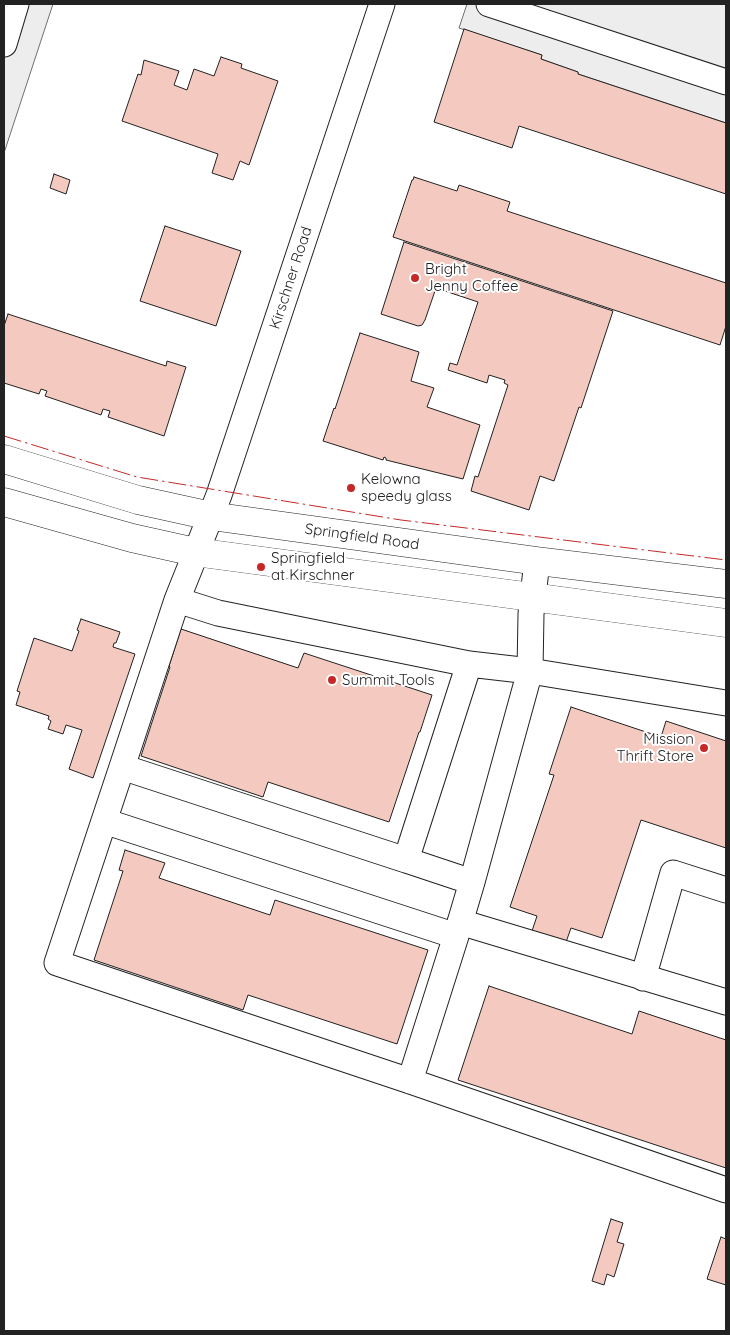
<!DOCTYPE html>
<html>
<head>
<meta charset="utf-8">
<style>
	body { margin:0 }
	#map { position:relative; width:730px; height:1335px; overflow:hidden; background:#fff; font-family:Quicksand,sans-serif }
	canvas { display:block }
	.frame { position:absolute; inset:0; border:5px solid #222; pointer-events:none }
</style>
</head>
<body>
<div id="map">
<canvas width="730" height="1335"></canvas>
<div class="frame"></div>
</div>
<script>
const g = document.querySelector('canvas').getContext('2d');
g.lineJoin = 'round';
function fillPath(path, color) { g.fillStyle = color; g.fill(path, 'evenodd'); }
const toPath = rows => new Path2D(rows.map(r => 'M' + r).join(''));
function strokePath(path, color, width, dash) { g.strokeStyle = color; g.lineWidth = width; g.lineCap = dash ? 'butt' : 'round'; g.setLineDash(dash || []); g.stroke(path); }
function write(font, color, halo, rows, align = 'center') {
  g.font = font + ' Quicksand,sans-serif'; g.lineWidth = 4; g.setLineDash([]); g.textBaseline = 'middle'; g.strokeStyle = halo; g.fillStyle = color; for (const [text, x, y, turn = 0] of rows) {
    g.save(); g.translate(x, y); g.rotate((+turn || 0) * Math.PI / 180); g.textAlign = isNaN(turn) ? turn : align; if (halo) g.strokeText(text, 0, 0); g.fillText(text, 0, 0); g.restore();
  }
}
const parking = toPath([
	[4,4,53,4,4,153,4,4],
	[467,4,726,4,726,123,578,74,578,72,541,59,542,55,459,28,467,4]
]);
const building = toPath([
	[464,29,542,55,541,59,578,72,578,74,726,123,726,194,519,126,512,148,434,122,464,29],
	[221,57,242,64,241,68,278,81,249,165,240,161,233,180,212,173,218,154,122,121,138,74,141,75,144,60,179,71,174,85,187,90,194,69,214,76,221,57],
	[54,174,70,180,66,194,50,188,54,174],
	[414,177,457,191,459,185,510,202,507,211,726,283,726,326,720,345,393,237,412,180,413,180,414,177],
	[165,226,241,251,216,326,140,301,165,226],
	[404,242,613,311,581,408,579,407,554,481,540,476,529,510,471,491,475,476,478,477,508,385,504,383,505,380,489,375,487,383,448,370,450,363,457,365,478,302,436,288,425,320,422,325,418,326,381,314,404,242],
	[8,314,166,366,167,361,186,367,164,436,108,417,110,411,103,409,101,415,45,396,47,391,41,389,39,394,4,383,4,326,8,314],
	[360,333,419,352,411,381,434,388,427,407,480,425,463,479,386,460,386,458,384,457,383,460,323,441,334,408,335,409,360,333],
	[81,619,120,632,116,643,114,643,113,647,135,654,93,778,69,769,82,730,66,725,63,734,48,729,51,721,48,719,49,716,16,705,20,692,17,691,34,638,72,651,79,631,77,630,81,619],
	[181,629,298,668,304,653,432,695,420,732,419,732,389,822,268,782,263,797,141,756,170,667,169,666,181,629],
	[571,707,661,737,666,721,726,741,726,848,641,820,602,938,571,928,565,945,531,934,537,916,510,907,554,775,549,774,571,707],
	[125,850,165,863,159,878,270,915,275,900,428,950,397,1044,248,995,243,1010,94,960,123,871,119,870,125,850],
	[489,986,632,1034,639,1011,726,1040,726,1168,458,1080,489,986],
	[611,1219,623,1223,617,1242,624,1244,614,1277,607,1274,604,1285,592,1281,611,1219],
	[721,1237,726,1239,726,1285,707,1279,721,1237]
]);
const minor = toPath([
	[382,4,219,495,177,600,218,613,469,664,530,671,726,703],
	[489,4,726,82],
	[4,44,16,4],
	[177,600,122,767,406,860],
	[469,664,406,860,472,882],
	[104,821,122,767],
	[460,922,726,1002],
	[456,936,472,882,530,671,531,614,537,561],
	[643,978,673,873,726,890],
	[410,1081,456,936,104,821,57,963,410,1081,726,1190]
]);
const major = toPath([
	[4,459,138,500,211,516,537,561,726,584],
	[4,502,132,538,195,552,726,623]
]);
const power = toPath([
	[4,436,137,477,401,520,726,560]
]);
const markers = [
	[415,278,5,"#c62828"],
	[351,488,5,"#c62828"],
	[261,567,5,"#c62828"],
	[332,680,5,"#c62828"],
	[704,748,5,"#c62828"]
];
const poiNames = [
	["Bright",425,269],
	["Jenny Coffee",425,286],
	["Kelowna",361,479],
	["speedy glass",361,496],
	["Springfield",271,558],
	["at Kirschner",271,575],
	["Summit Tools",342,680],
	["Mission",694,739,"right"],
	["Thrift Store",694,756,"right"]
];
const streetNames = [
	["Kirschner Road",291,278,-72],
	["Springfield Road",362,537,8]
];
fillPath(parking, '#ededed');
strokePath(parking, '#6f6f6f', 1);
fillPath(building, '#f3c9c0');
strokePath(building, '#222', 1);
strokePath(minor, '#222', 27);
strokePath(major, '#222', 29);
strokePath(minor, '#fff', 25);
strokePath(major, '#fff', 28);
strokePath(power, '#c62828', 1, [18, 4, 2.5, 4]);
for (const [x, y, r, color] of markers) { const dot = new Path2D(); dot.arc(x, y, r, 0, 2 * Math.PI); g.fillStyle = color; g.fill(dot); strokePath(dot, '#fff', 2); }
write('15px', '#222', '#fff', poiNames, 'left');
write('15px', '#222', '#fff', streetNames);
</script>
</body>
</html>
